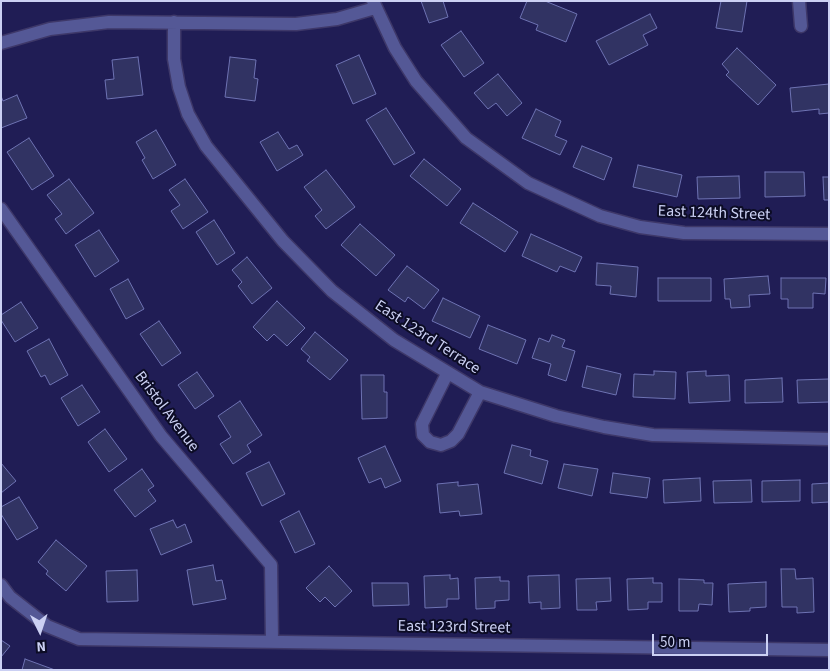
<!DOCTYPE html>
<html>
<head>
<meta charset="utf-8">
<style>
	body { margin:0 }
	#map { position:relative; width:830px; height:671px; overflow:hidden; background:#201d55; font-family:"Source Sans 3",sans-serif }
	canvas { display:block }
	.frame { position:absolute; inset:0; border:2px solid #cbd0f3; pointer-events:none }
	.north { position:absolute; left:15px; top:606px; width:50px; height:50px; -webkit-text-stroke:4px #0c0c25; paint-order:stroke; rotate:176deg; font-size:14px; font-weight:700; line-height:20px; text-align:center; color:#cbd0f3 }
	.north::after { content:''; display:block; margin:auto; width:18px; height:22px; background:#cbd0f3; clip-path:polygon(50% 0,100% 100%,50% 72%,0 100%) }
	.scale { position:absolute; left:652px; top:634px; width:116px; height:22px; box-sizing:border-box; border:2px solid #cbd0f3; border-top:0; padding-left:6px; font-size:15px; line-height:18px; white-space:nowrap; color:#cbd0f3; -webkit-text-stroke:4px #0c0c25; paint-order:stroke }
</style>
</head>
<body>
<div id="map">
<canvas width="830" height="671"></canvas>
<div class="frame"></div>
<div class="north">N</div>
<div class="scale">50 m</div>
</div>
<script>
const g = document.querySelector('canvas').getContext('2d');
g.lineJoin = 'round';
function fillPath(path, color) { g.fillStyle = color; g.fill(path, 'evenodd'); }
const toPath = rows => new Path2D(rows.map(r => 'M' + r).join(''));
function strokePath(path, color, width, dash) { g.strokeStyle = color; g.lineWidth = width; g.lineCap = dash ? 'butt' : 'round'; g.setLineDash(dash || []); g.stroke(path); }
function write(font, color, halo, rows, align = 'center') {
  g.font = font + ' "Source Sans 3",sans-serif'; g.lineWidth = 4; g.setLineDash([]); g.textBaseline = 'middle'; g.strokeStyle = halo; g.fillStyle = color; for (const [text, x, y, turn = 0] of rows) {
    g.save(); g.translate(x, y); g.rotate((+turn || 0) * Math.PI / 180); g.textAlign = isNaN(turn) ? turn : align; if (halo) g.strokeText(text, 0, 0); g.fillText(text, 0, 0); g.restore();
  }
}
const building = toPath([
	[421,1,443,1,448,17,429,23,421,1],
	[527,1,545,1,577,14,566,42,536,30,538,25,520,18,527,1],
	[721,1,747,1,742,32,716,28,721,1],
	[650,14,657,28,643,35,648,45,609,65,596,41,650,14],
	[461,31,484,63,464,77,441,45,461,31],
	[737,48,776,85,758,105,726,75,729,72,722,64,737,48],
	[359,55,376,94,353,104,336,65,359,55],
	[138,57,143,95,107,99,105,80,114,79,112,60,138,57],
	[230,57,256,60,254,78,258,79,255,101,225,97,230,57],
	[498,74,522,103,507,116,496,103,488,109,474,93,498,74],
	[829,84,829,113,819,114,819,109,792,112,790,88,829,84],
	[17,95,27,118,1,128,1,96,3,101,17,95],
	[386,108,415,153,394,165,366,120,386,108],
	[536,109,561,121,555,136,567,141,560,155,522,138,536,109],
	[156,130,176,165,153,179,142,160,145,158,136,142,156,130],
	[278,132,289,149,297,145,303,155,277,171,260,142,278,132],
	[29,138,54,176,32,190,7,152,29,138],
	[582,146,612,158,604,180,573,167,582,146],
	[424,159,461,189,447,206,410,176,424,159],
	[638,165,682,175,677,197,633,187,638,165],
	[326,170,355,207,326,229,315,216,322,210,304,187,326,170],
	[765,172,804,172,805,196,765,197,765,172],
	[739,176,740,198,698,199,697,177,739,176],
	[823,177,829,177,829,200,824,200,823,177],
	[69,179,94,213,66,234,55,219,62,214,47,195,69,179],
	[185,179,208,212,183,229,171,211,180,205,169,190,185,179],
	[473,203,518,232,505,252,460,223,473,203],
	[214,220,235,253,217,265,196,232,214,220],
	[360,224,395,255,376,276,341,245,360,224],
	[99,230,119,261,95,277,75,245,99,230],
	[531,234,582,257,575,272,560,266,557,272,522,256,531,234],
	[247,257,272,288,252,304,238,286,242,282,232,270,247,257],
	[597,263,638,267,636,297,610,294,611,286,596,285,597,263],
	[407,266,439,290,424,309,408,297,405,302,388,290,407,266],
	[768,276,770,294,749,295,750,307,731,308,730,299,725,299,724,279,768,276],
	[658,278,711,278,711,301,658,301,658,278],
	[781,278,826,278,825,294,813,293,813,308,788,308,788,299,781,299,781,278],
	[128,279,144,309,126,319,110,289,128,279],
	[443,298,480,316,470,338,432,321,443,298],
	[277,301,305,328,287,346,274,334,267,341,253,327,277,301],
	[21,302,38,328,15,342,1,320,1,315,21,302],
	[159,321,181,353,162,366,140,334,159,321],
	[488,325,526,340,517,364,479,349,488,325],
	[315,332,348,360,330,380,307,361,310,357,301,349,315,332],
	[552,335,565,340,562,347,575,351,566,381,548,375,551,364,532,358,539,338,549,342,552,335],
	[49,339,68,375,50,385,45,375,41,377,27,351,49,339],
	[587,366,621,374,616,395,582,387,587,366],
	[654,371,676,372,675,399,633,397,634,374,654,375,654,371],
	[706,371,706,376,729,375,730,401,689,403,687,372,706,371],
	[197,372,214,396,195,409,178,385,197,372],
	[361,375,384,375,384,392,387,392,387,418,362,419,361,375],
	[782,378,783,402,745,403,745,380,782,378],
	[829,379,829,402,798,403,797,380,829,379],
	[82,385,100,412,78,426,61,398,82,385],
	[240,401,262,435,247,445,251,452,233,464,220,444,231,437,218,416,240,401],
	[105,429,127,459,109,472,88,442,105,429],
	[512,445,531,450,530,456,548,461,542,484,504,473,512,445],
	[385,446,401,481,385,488,381,478,369,483,358,458,385,446],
	[269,462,285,494,262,506,246,473,269,462],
	[1,463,16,481,1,493,1,463],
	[564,464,598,469,592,496,558,488,564,464],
	[142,469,154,486,148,490,156,501,135,517,114,490,142,469],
	[613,473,650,478,647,498,610,493,613,473],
	[700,478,701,501,664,503,663,480,700,478],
	[751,480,752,502,714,503,713,481,751,480],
	[800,480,800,501,762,502,762,481,800,480],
	[458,482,458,486,478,484,482,514,460,516,459,511,440,513,437,484,458,482],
	[829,483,829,502,812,503,812,484,829,483],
	[19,497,38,528,17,540,1,514,1,507,19,497],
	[299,511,315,544,295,553,280,521,299,511],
	[173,520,177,528,185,524,192,542,161,555,150,529,173,520],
	[56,540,87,566,66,591,46,574,48,571,38,562,56,540],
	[213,565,216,581,222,580,226,599,193,605,187,570,213,565],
	[329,566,352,591,335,607,325,597,320,602,306,588,329,566],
	[781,569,795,569,796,579,813,578,814,612,797,613,797,607,782,607,781,569],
	[137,570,138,601,107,602,106,571,137,570],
	[450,575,450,579,458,578,459,599,447,599,447,607,425,608,424,576,450,575],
	[559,575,560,608,541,609,541,602,529,603,528,576,559,575],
	[500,577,500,581,509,581,509,600,495,601,495,608,476,609,475,578,500,577],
	[610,578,611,601,596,602,597,610,577,610,576,579,610,578],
	[653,578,653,583,662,583,662,602,648,602,648,609,628,610,627,579,653,578],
	[679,579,704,580,704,583,713,583,712,605,699,604,698,611,679,611,679,579],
	[766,582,766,607,750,608,750,611,729,612,728,584,766,582],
	[372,583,408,583,409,605,373,606,372,583],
	[1,640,10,646,1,657,1,640],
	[25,659,55,670,22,670,25,659]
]);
const minor = toPath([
	[373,1,395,48,416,81,466,138,528,183,600,216,640,227,684,233,829,234],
	[799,1,801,26],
	[174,22,174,59,179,87,188,114,206,146,283,241,332,291,394,340,480,392,556,416,604,427,653,435,829,439],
	[1,43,50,29,109,22,296,24,337,19,375,8],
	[1,209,161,436,271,565,272,641],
	[447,374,422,424,423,435,430,442,441,445,451,441,458,434,480,392],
	[1,585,10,597,47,626,79,639,829,650]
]);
const streetNames = [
	["East 124th Street",714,214,2],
	["East 123rd Terrace",427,338,33],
	["Bristol Avenue",166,412,53],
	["East 123rd Street",454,628,1]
];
fillPath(building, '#313363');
strokePath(building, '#6e73b3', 1);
strokePath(minor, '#3e3869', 15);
strokePath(minor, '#545896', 12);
write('16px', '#cbd0f3', '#0c0c25', streetNames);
</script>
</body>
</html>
